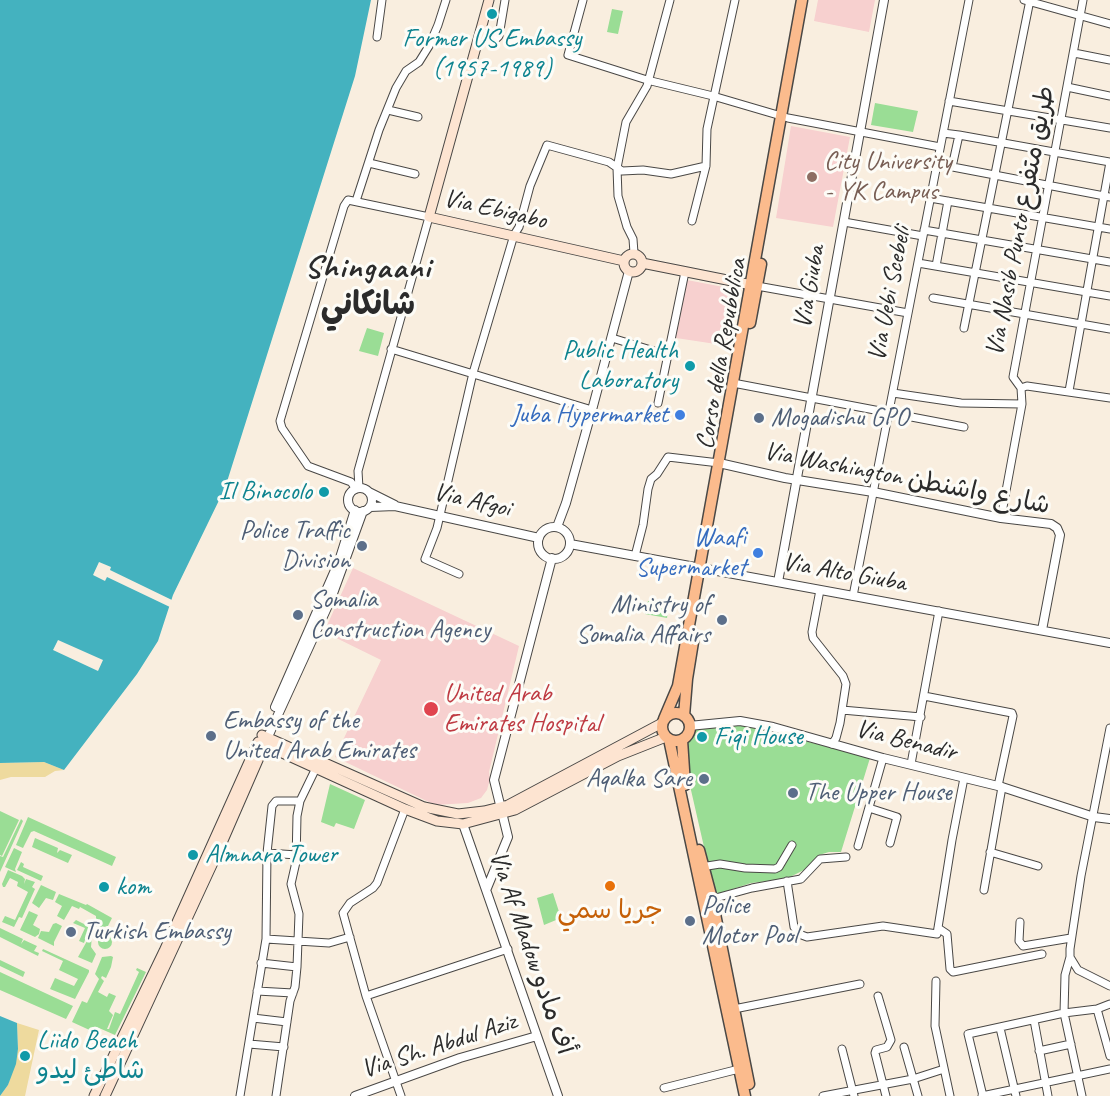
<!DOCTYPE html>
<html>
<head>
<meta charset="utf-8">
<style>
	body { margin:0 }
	canvas { display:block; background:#f9eedf }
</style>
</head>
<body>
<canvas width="1110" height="1096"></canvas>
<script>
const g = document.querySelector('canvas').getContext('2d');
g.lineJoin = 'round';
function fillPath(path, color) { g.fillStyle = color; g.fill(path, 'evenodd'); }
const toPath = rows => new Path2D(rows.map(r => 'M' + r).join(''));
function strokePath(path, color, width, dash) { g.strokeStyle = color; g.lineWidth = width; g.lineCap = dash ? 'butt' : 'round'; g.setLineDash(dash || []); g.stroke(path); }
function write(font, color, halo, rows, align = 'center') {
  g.font = font + ' Caveat,"Playpen Sans Arabic",sans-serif'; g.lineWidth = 6; g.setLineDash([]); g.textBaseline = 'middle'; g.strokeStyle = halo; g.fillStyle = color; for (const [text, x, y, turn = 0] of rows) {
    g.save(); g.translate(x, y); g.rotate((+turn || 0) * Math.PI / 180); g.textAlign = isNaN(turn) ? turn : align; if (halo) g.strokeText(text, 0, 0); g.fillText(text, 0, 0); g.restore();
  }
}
const built = toPath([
	[818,0,875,0,869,32,814,21],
	[791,126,850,137,833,227,776,218],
	[687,280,739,290,729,346,676,338],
	[353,568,519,646,489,772,490,779,487,790,481,798,468,803,435,805,335,757,381,660,324,632]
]);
const green = toPath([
	[612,9,623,11,618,34,607,32],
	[875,103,918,111,913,132,871,125],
	[367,328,384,333,378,356,359,351],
	[648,601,669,602,667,618,645,614],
	[732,724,744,725,870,758,841,852,829,852,819,855,806,869,786,879,751,883,715,895,688,777,688,740,692,730],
	[330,784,365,800,354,829,336,823,334,827,321,822],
	[0,811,19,820,2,856,0,855],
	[28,817,116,857,112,866,34,831,31,832,23,848,16,845],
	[21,819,23,821,0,872,0,856,3,857],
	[35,838,58,848,57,853,60,850,72,855,68,863,32,847],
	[14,848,22,852,15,869,16,872,5,867],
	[21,862,24,864,23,867,43,876,41,881,17,870],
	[8,870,22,876,25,879,24,884,26,879,35,882,32,887,35,889,22,918,19,917,14,927,2,922,5,916,15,920,28,892,17,886,18,882,10,878,5,887,3,887,2,884],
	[41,885,56,892,53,900,46,898,39,908,32,903],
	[553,893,561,918,544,925,537,898],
	[59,894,86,905,87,904,112,918,108,926,99,928,92,936,91,947,96,954,92,963,78,957,87,941,85,940,84,943,79,941,85,928,73,923,76,920,84,924,88,927,90,934,96,920,96,916,80,907,79,909,72,906,64,920,57,916,62,906,55,902],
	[29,911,38,915,33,925,40,929,39,934,35,937,20,930],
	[56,923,62,926,54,942,54,946,38,938,41,931,49,932,53,924],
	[0,928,23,939,21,944,24,940,37,946,34,951,39,953,38,956,0,937],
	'98 942a7 7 0 1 1 14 0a7 7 0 1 1-14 0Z',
	[43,949,89,970,89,972,75,999,50,989,55,978,74,986,78,979,59,970,63,961,42,951],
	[111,956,113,957,111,967,106,978,102,976,101,978,104,981,98,992,107,997,109,993,116,996,109,1011,113,1015,107,1029,109,1029,115,1012,120,1014,139,972,136,970,137,968,146,972,115,1035,99,1028,96,1033,72,1022,82,1001,87,1003,99,979,95,974,102,957],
	[0,960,25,972,23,977,0,966],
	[0,972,73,1006,66,1019,0,990]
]);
const sand = toPath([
	[44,762,64,770,55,771,45,777,11,777,0,780,0,763],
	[17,1023,39,1030,25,1096,0,1096,8,1085,18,1049]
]);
const water = toPath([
	[0,0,371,0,355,76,225,488,173,595,158,641,137,674,64,770,44,762,0,763],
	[0,1016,17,1023,18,1049,16,1064,8,1085,0,1096]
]);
const pier = toPath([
	[99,562,111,567,110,570,174,601,172,608,107,577,105,581,93,575],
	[58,640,103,660,98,671,53,650]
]);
const minor = toPath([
	[583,0,568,55,647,80,713,96,788,118,940,147],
	[1024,0,1110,24],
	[480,34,497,38,499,36,505,0],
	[377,37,382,0],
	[1074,53,1110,60],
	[1067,87,1110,96],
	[949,101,1110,128],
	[388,110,418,117],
	[943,133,959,135,952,167],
	[959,135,1110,162],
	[369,163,415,174],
	[937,164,1110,197],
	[930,198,1110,229],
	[356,201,379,130,396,88,406,71,419,62,429,46,438,25,446,0],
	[692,221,706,166,707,129,735,0],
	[844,222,923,236],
	[924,230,1110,262],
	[634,253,633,239,627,227,618,196,617,168,626,122,647,86,670,0],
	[918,263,1110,296],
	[936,266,948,201],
	[757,286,908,313],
	[933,298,1110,329],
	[964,328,1030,0],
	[612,338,667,355],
	[391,349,592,410],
	[733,383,964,427],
	[1021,388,1027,386,1110,398],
	[1069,391,1110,162],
	[893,393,961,403,1022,404],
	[658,403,685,272],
	[356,489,351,482,308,466,282,428,280,421,344,206,348,200,429,217,358,471,359,488],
	[1001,518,1022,404,1021,388,1013,377,1083,0],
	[635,556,643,525,648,489,651,479,657,474,668,457,719,463],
	[459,574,425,559,437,528,473,373,514,235,519,227,530,186,547,145,609,162,622,171,643,170,671,174,706,166],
	[820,590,812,632,813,638,843,676,846,684,840,723,836,738,832,744],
	[853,596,969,0],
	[924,696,1012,713,1013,716,998,786],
	[842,710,921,717],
	[1110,728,1081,876,1070,949,1070,957,1078,970,1110,986],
	[911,764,939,611],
	[869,808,897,817,890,843],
	[858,846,883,758],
	[990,852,1038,866],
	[267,853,297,855],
	[701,867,720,864,745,868,775,869,779,867,792,845],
	[787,881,794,927,799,934,807,937,883,926,937,934,952,840,964,778],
	[984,890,1002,787],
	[712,899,752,888,801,879,820,859,846,857],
	[1020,922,1019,941,1023,946,1071,938],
	[938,928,947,934,950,969,953,972,1042,954],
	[266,939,329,943,350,937],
	[1070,957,1065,975,1064,1013,1082,1096],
	[261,963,297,967],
	[936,981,935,1026,950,1096],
	[257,991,293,993],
	[366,996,508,949],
	[878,996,891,1040,887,1047,876,1050,875,1053,886,1096],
	[734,1009,860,984],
	[1097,1009,1110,1056],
	[253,1018,287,1022],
	[1034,1020,1048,1096],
	[1000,1028,1016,1096],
	[249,1044,284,1047],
	[904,1047,918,1096],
	[842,1049,854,1096],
	[1039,1051,1071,1044],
	[664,1088,739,1069],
	[240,1096,266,939,267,853,272,806,276,801,300,801],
	[276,1096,290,1001,295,987,297,967,299,914,291,884,296,862,297,816,300,801,316,768],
	[401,1096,366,996,343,913,350,903,373,888,377,883,405,809],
	[823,1096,913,1079,944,1069],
	[982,1096,1110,1069],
	[983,1096,968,1034,1064,1013,1097,1009,1110,1004]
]);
const tertiary = toPath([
	[719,463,785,478,873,492,1001,518,1051,524,1057,528,1060,535,1042,630],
	'348 500a12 12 0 1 1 24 0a12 12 0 1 1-24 0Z',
	[369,492,395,505],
	[370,507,395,506,539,538],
	[557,527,566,503,592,410,629,271],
	'538 543a16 16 0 1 1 32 0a16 16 0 1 1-32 0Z',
	[570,544,1110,643],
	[778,582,884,0],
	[275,707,339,561,355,510],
	[689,726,740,721,773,727,883,758,1002,787,1094,817,1110,819],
	[266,741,331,599,363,511],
	[463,824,558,1096],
	[487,888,508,837,494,780,552,558],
	[355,1096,460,1058,537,1036]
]);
const secondary = toPath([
	[489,0,429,217,624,261],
	'624 263a9 9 0 1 1 18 0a9 9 0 1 1-18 0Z',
	[642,263,757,286],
	[262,735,424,807,458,814,484,811,508,805,662,723],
	[94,1096,164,951,258,742,405,809,437,821,463,824,515,810,618,756,666,737],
	[105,1096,218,852,265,744]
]);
const trunk = toPath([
	[750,323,761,264],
	'662 727a14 14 0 1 1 28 0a14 14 0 1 1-28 0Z',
	[684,716,687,679,693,642],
	[664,719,678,686,802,0],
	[669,739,745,1096],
	[682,740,685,785],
	[699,850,712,899,749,1084]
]);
const markers = [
	[492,14,6,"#0f9aa8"],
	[812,177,6,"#8d6e63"],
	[690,366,6,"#0f9aa8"],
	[680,415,6,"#3f7fe0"],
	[759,418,6,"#5c6f8a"],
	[324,492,6,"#0f9aa8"],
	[362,546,6,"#5c6f8a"],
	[758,553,6,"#3f7fe0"],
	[298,615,6,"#5c6f8a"],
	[722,620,6,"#5c6f8a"],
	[431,709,8,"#e0444e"],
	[211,736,6,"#5c6f8a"],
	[702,737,6,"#0f9aa8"],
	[704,779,6,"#5c6f8a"],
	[793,793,6,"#5c6f8a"],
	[193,855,6,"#0f9aa8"],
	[610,886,6,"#e8710a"],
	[104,887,6,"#0f9aa8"],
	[690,921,6,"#5c6f8a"],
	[71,932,6,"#5c6f8a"],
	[25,1056,6,"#0f9aa8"]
];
const cultureNames = [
	["Former US Embassy",492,39,"center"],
	["(1957-1989)",492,69,"center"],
	["Public Health",678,351,"right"],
	["Laboratory",678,381,"right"],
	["Il Binocolo",312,492,"right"],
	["Fiqi House",714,737],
	["Almnara Tower",205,855],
	["kom",116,887],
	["Liido Beach",37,1041],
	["شاطئ ليدو",37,1071]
];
const educationNames = [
	["City University",824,162],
	["- YK Campus",824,192]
];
const streetNames = [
	["Via Ebigabo",495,210,13],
	["Via Nasib Punto طريق متفرع",1021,221,-79],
	["Via Giuba",810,287,-80],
	["Via Uebi Scebeli",890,294,-79],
	["Corso della Repubblica",722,354,-80],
	["Via Washington شارع واشنطن",907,479,11],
	["Via Afgoi",472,501,13],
	["Via Alto Giuba",844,573,10],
	["Via Benadir",906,741,14],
	["Via Af Madow أف مادو",531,953,71],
	["Via Sh. Abdul Aziz",439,1046,-18]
];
const shopNames = [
	["Juba Hypermarket",668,415],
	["Waafi",746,538],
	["Supermarket",746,568]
];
const serviceNames = [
	["Mogadishu GPO",771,418],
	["Police Traffic",350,531,"right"],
	["Division",350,561,"right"],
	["Somalia",310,600],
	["Construction Agency",310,630],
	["Ministry of",710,605,"right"],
	["Somalia Affairs",710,635,"right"],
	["Embassy of the",223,721],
	["United Arab Emirates",223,751],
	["Aqalka Sare",692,779,"right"],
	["The Upper House",805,793],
	["Police",702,906],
	["Motor Pool",702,936],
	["Turkish Embassy",83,932]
];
const healthNames = [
	["United Arab",444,694],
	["Emirates Hospital",444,724]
];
const foodNames = [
	["جريا سمي",610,911]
];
const districtNames = [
	["Shingaani",368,269],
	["شانكاني",368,306]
];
fillPath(built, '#f7d0cf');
fillPath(green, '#9add95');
fillPath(sand, '#eeda9e');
fillPath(water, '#44b2bf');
fillPath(pier, '#f9eedf');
strokePath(minor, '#4a4846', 9);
strokePath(tertiary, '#4a4846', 10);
strokePath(secondary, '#4a4846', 11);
strokePath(trunk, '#4a4846', 13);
strokePath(minor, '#fff', 7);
strokePath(tertiary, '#fff', 8);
strokePath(secondary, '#fde4d1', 9);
strokePath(trunk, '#fbbb8d', 10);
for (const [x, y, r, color] of markers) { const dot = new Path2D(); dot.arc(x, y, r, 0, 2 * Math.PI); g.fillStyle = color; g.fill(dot); strokePath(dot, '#fdfcf7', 2); }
write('26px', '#0d838f', '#fdfcf7', cultureNames, 'left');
write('26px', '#785e54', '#fdfcf7', educationNames, 'left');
write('26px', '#2b2b2b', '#fdfcf7', streetNames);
write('26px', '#366cbe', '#fdfcf7', shopNames, 'right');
write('26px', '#4e5e75', '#fdfcf7', serviceNames, 'left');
write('26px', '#be3a42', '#fdfcf7', healthNames, 'left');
write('26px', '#c56008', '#fdfcf7', foodNames);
g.letterSpacing = '1.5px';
write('bold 32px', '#2b2b2b', '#fdfcf7', districtNames);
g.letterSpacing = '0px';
</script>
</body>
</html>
